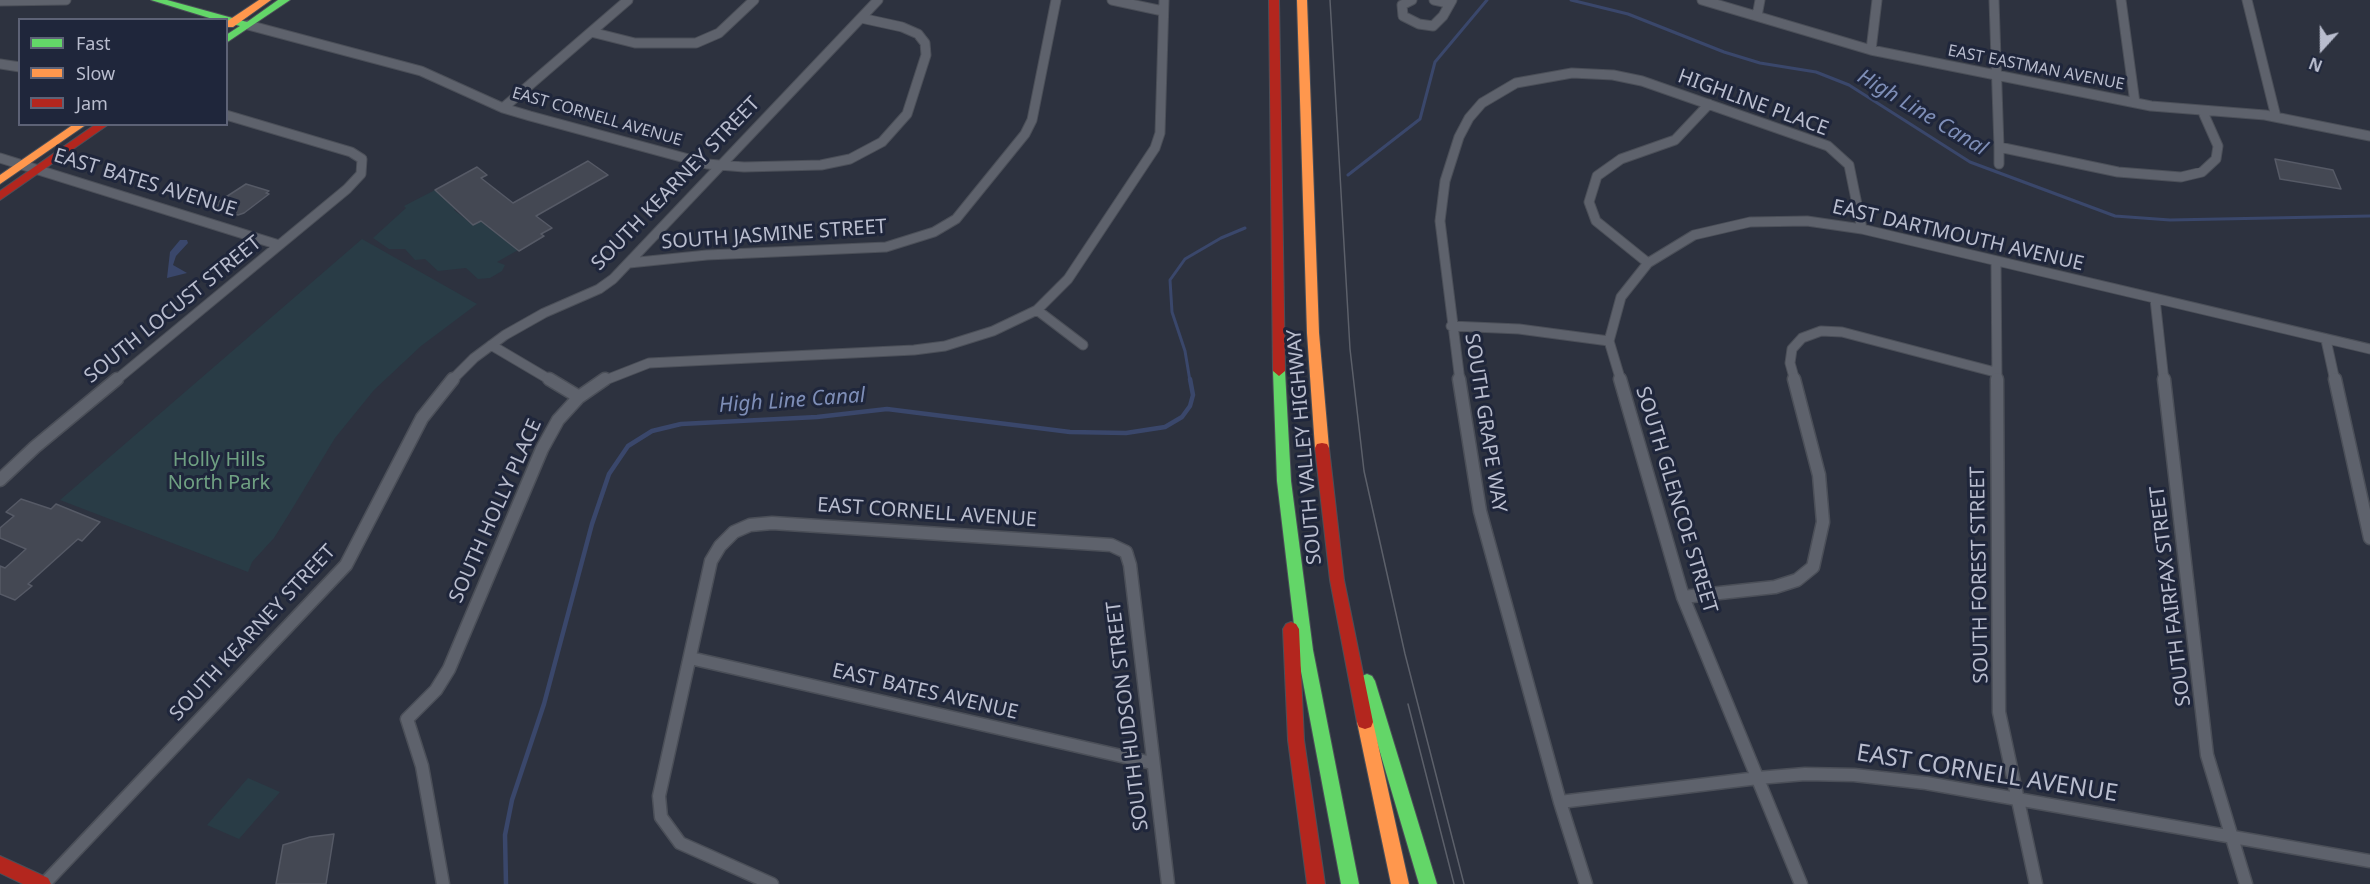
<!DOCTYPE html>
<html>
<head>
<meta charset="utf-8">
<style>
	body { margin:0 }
	#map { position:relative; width:2370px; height:884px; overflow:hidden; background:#2d323f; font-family:"Noto Sans",sans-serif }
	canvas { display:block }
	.legend { position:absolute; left:18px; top:18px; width:210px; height:108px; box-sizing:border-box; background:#1f263b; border:2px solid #5d6276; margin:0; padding:8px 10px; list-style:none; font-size:18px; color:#b9bdce }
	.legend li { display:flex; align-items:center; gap:12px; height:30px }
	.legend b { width:30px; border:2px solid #5d6276 }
	.north { position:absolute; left:2292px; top:18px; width:60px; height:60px; -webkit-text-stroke:4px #1f263b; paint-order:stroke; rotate:201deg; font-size:16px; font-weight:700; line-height:24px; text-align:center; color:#b9bdce }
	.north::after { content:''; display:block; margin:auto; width:21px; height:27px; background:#b9bdce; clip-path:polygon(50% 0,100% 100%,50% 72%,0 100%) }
</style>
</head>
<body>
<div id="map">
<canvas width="2370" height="884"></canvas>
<ul class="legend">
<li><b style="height:8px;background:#63d668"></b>Fast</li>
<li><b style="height:8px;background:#ff974d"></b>Slow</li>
<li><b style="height:8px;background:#b3261e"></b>Jam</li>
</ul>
<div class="north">N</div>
</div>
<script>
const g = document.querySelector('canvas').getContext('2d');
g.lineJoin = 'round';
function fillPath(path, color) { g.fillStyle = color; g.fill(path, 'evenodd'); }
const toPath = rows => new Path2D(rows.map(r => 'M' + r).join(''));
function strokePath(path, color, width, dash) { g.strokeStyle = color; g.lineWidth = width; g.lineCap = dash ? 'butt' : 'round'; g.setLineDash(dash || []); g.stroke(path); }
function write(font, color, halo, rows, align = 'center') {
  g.font = font + ' "Noto Sans",sans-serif'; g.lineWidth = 6; g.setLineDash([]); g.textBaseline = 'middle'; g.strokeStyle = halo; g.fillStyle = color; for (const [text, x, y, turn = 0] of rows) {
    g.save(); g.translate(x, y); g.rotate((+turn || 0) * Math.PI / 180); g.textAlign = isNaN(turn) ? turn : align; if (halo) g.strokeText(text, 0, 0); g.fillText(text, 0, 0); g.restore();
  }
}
const green = toPath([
	[435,190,461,205,454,210,473,225,481,221,518,250,497,262,505,265,502,271,490,278,478,279,466,268,438,271,425,259,415,260,405,249,389,249,373,238,406,208,404,206],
	[362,239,477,304,421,346,374,390,335,438,289,514,274,538,252,562,248,572,60,500],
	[248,778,280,792,239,839,207,825]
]);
const water = toPath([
	[180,240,187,240,188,243,176,256,173,265,187,273,167,278,170,252]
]);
const streamFar1 = toPath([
	[1571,0,1628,14,1724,52,1760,63,1816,72,1849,85,1970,162,2115,216,2170,220,2370,216],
	[1348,175,1420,119,1435,62,1487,0],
	[1190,381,1185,351,1172,312,1170,280,1185,259,1221,238,1245,228]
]);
const stream = toPath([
	[506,884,505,835,512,800,544,704,592,524,609,474,628,446,652,431,681,424,817,417,887,409,1070,432,1126,433,1165,427,1182,417,1190,406,1193,395,1190,379]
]);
const building = toPath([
	[2275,159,2333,170,2341,189,2280,179,2275,159],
	[588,161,608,175,536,216,552,228,541,234,544,236,519,251,481,221,473,225,435,190,477,167,487,175,481,178,513,203,588,161],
	[246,184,269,191,266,193,269,194,244,213,238,215,215,208,218,205,215,204,246,184],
	[21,499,51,509,56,504,100,522,82,541,78,539,28,584,32,586,15,600,0,594,0,566,5,568,26,549,0,538,0,528,14,516,6,512,21,499],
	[334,834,326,884,276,884,283,845,310,837,334,834]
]);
const streetFar1 = toPath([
	[1112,0,1163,11],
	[1412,0,1402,5,1403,16,1419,24,1433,26,1443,16,1452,0],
	[1434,0,1448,3],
	[1702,0,1871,50,2151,106,2265,115,2370,136],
	[1994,0,1999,147],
	[2121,0,2135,103],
	[2247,0,2276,117],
	[0,1,66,0],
	[1757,16,1760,0],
	[248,25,421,71,503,108,530,116,707,164,744,167,821,165,850,159,882,142,907,114,926,55,925,43,918,34,902,27,861,18],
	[591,32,635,43,696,43,719,33,754,0],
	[1871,50,1877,0],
	[0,64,20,67],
	[1709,104,1675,140,1621,159,1597,176,1589,202,1596,221,1648,263,1694,235,1750,222,1807,221,1862,229,2370,349],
	[503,108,628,0],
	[0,158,279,245],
	[1999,164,1999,147,2118,172,2181,177,2202,172,2216,159,2218,146,2202,110],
	[1996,261,1997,381],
	[629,263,707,255,886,247,934,232,956,219,1025,134,1032,120,1056,0],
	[2155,299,2164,381],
	[1037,310,1083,345],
	[1451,326,1519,329,1609,341],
	[2326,340,2335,381],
	[491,345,552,381],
	[115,381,347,189,361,174,362,159,351,152,226,115],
	[451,381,474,358,505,335,544,313,599,289,613,279,878,0],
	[603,381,649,363,914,350,945,346,993,331,1037,310,1068,279,1155,148,1160,133,1164,0],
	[1460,381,1440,221,1445,181,1459,137,1469,118,1482,103,1516,83,1572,73,1613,75,1642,81,1828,146,1849,165,1862,229],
	[1621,381,1609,341,1621,297,1648,263],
	[1795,381,1790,363,1792,349,1802,338,1821,331,1842,332,1995,372]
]);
const street = toPath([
	[549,379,579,397],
	[1459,379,1480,511,1560,802,1586,884],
	[1620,379,1683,597,1801,884],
	[1997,379,1999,712,2036,884],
	[2164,379,2207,755,2246,884],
	[2335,379,2370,538],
	[0,480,35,447,117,379],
	[1683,597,1775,587,1797,580,1813,567,1823,522,1819,475,1794,379],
	[690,658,1152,763],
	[1560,802,1758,778,1805,774,1854,775,1926,783,2370,861],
	[44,884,346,565,422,418,453,379],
	[443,884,422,766,407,719,436,690,449,669,542,449,558,420,579,397,605,379],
	[772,884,680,843,661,817,659,796,711,561,720,546,734,532,750,525,772,523,1111,545,1126,552,1130,565,1168,884]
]);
const fast = toPath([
	[151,0,167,0,247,22,278,0,290,0,226,43,226,35,240,26,226,22,226,20,216,20,151,0],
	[1279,366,1285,371,1291,481,1313,650,1359,884,1341,884,1297,650,1277,481,1273,371,1279,366],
	[1367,674,1372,676,1375,681,1437,884,1419,884,1359,681,1362,676,1367,674]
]);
const slow = toPath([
	[259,0,271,0,233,27,226,27,226,22,259,0],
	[1297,0,1307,0,1319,333,1329,448,1327,452,1322,453,1317,452,1315,448,1307,333,1297,0],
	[74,124,87,124,0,184,0,175,74,124],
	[1365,715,1371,717,1373,722,1409,884,1391,884,1357,722,1359,717,1365,715]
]);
const jam = toPath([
	[1269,0,1279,0,1285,371,1279,376,1273,371,1269,0],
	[96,124,109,124,0,200,0,191,96,124],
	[1322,443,1327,444,1329,448,1344,580,1373,722,1371,727,1365,729,1359,727,1357,722,1330,580,1315,448,1317,444,1322,443],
	[1291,622,1296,624,1299,629,1304,740,1325,884,1307,884,1288,740,1283,629,1286,624,1291,622],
	[0,856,48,878,51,884,23,884,0,873,0,856]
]);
const tram = toPath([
	[1330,0,1350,349,1364,471,1405,654,1464,884],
	[1408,704,1454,884]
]);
const farStreetnames = [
	["EAST EASTMAN AVENUE",2036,68,11],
	["EAST CORNELL AVENUE",597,117,16]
];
const streetNames = [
	["HIGHLINE PLACE",1753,103,20],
	["EAST BATES AVENUE",145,183,17],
	["SOUTH KEARNEY STREET",676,184,-46],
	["SOUTH JASMINE STREET",774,235,-4],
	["EAST DARTMOUTH AVENUE",1958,236,13],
	["SOUTH LOCUST STREET",173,310,-39],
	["SOUTH GRAPE WAY",1485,423,81],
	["SOUTH VALLEY HIGHWAY",1305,447,-95],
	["SOUTH GLENCOE STREET",1676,500,73],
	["SOUTH HOLLY PLACE",496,511,-66],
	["EAST CORNELL AVENUE",927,513,4],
	["SOUTH FOREST STREET",1980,575,-91],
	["SOUTH FAIRFAX STREET",2171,596,-97],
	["SOUTH KEARNEY STREET",253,633,-47],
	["EAST BATES AVENUE",925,692,13],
	["SOUTH HUDSON STREET",1128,716,-97]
];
const parkNames = [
	["Holly Hills",219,460],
	["North Park",219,483]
];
const waterNames = [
	["High Line Canal",1922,113,31],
	["High Line Canal",792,401,-4]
];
const nearStreetnames = [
	["EAST CORNELL AVENUE",1987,774,9]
];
fillPath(green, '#293c46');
fillPath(water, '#3a476b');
strokePath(streamFar1, '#3a476b', 3);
strokePath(stream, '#3a476b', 4.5);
fillPath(building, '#444853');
strokePath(building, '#565a66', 1.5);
strokePath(streetFar1, '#4b4f58', 11);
strokePath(street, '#4b4f58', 15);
strokePath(fast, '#4b4f58', 2);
strokePath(slow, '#4b4f58', 2);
strokePath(jam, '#4b4f58', 2);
strokePath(streetFar1, '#5e626c', 9);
strokePath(street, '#5e626c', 12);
fillPath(fast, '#63d668');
fillPath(slow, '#ff974d');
fillPath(jam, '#b3261e');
strokePath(tram, '#5c606a', 1.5);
write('16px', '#b9bdce', '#1f263b', farStreetnames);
write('20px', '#b9bdce', '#1f263b', streetNames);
write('20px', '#6fa082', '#1f263b', parkNames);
write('italic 21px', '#7e8eb7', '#1f263b', waterNames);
write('24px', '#b9bdce', '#1f263b', nearStreetnames);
</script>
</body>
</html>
